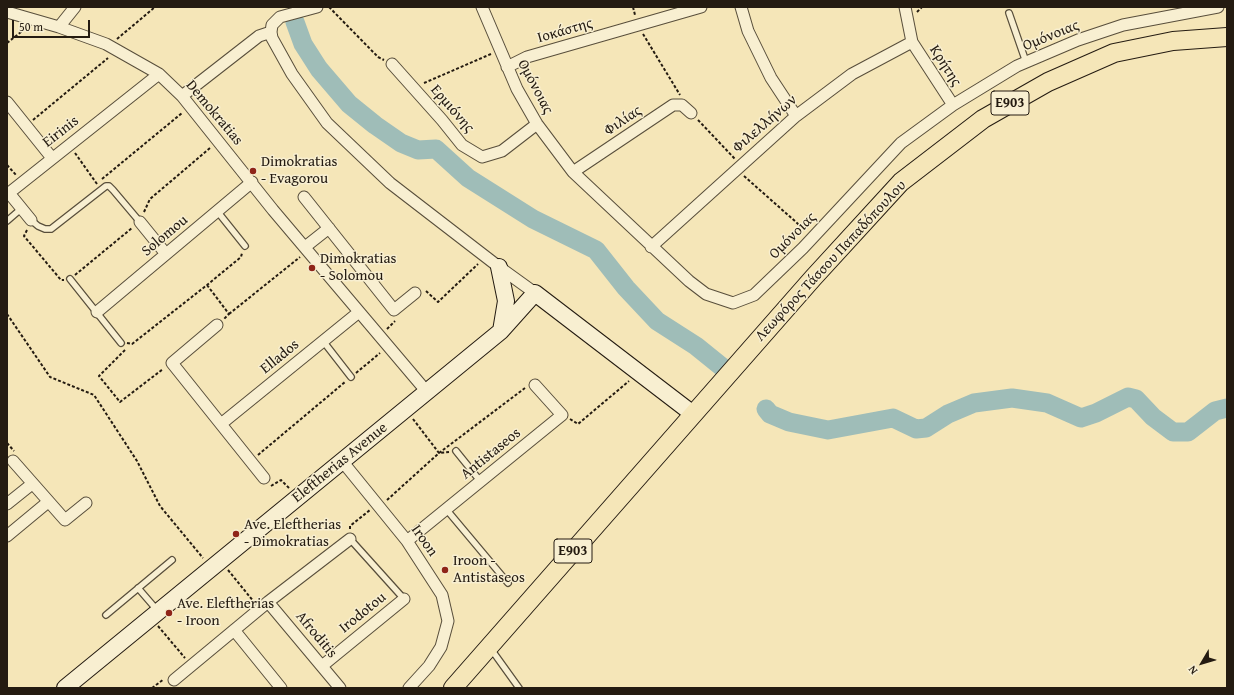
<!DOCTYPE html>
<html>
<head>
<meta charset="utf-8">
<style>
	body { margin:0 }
	#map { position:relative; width:1234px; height:695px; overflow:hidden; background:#f5e6b8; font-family:"Gentium Book Plus",serif }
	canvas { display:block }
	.frame { position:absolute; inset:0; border:8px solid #241b11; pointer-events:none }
	.north { position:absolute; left:1182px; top:643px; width:40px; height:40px; -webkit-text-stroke:3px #f8efd1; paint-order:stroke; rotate:232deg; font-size:11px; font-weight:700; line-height:16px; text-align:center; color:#241b11 }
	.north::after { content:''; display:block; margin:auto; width:14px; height:18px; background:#241b11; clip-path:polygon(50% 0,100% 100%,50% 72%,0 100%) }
	.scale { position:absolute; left:12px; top:20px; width:78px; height:18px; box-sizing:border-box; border:2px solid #241b11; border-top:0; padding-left:5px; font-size:12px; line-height:14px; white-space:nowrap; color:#241b11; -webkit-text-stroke:3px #f8efd1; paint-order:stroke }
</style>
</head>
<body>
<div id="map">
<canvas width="1234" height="695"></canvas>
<div class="frame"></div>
<div class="north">N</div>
<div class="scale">50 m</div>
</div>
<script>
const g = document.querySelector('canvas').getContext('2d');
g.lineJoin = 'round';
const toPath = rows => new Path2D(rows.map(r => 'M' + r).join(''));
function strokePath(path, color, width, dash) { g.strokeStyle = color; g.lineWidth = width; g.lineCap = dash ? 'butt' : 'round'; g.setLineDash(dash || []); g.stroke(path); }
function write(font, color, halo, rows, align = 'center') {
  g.font = font + ' "Gentium Book Plus",serif'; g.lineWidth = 3; g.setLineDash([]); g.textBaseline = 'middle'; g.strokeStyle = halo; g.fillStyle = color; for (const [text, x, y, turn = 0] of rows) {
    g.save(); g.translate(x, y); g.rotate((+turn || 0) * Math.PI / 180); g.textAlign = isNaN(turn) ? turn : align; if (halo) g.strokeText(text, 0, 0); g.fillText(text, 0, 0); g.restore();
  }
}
const river = toPath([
	[295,22,303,44,319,69,349,104,375,125,401,143,418,150,436,149,468,178,533,219,596,250,626,288,657,321,696,346,722,367],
	[766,409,770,414,789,422,828,430,893,418,916,429,926,428,948,414,974,403,1012,398,1047,403,1081,418,1096,413,1128,397,1136,399,1153,417,1173,432,1188,432,1215,411,1227,408]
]);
const path = toPath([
	[329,7,378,57,384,60],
	[633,7,635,15],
	[917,12,922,7],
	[643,34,680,95],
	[117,39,155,7],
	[7,43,21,32,22,27],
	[424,83,491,54],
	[33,120,108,58],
	[698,120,735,159],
	[75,153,97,184],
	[7,165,16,175],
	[744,176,805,230],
	[102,179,182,113],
	[144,212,150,199,210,148],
	[27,230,24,236,61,280,64,280],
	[75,275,132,228],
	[207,285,229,314,224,319],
	[426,291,438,302,478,264],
	[7,314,50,377,94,395,137,461,160,506,203,558],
	[229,314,300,257],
	[387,329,395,321],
	[127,343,132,344,207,285,241,257,242,253],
	[125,350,99,376,120,402,163,369],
	[356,373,380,353],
	[413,419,439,453,449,452],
	[570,419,578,424,629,381],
	[7,443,14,451],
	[258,455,345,382],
	[271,486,281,480,289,488],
	[387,500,439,453,525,388],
	[350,529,350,526,370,510],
	[228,570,254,602],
	[158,626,185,658],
	[152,688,164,679]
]);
const service = toPath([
	[1009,13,1026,62],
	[217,211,245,246],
	[31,220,38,226,45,229,51,229,106,186,109,186,113,190,140,222],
	[7,221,22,208],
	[70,279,121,343],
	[323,341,351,377],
	[456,451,481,482],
	[446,509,508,583],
	[350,539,404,599],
	[138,588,157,610],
	[106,615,172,560],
	[491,649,519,688]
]);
const minor = toPath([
	[317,7,280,17,272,25,271,32,272,38,292,74,327,123,390,183,499,267,535,293],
	[482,7,517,89,537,124,573,172,689,281,706,294,733,303,754,295,803,248,901,143,953,105,1017,66,1078,40,1123,25,1218,7],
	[741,7,748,31,771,78,796,116],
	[905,7,912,42,953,105],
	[7,12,59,27,106,44,159,74,182,96,273,210,427,392],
	[59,27,75,7],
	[392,64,442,120,462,145,482,157,502,151,537,124],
	[507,67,527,57,701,7],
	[182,96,259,36,271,32],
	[7,102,52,158],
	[573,172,673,105,682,105,691,113],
	[304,197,394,310,415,293],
	[31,220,9,193,159,74],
	[140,222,166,254],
	[305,247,329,228],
	[651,247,796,116,852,74,912,42],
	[97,312,252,182],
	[217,325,172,363,264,478],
	[221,424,359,312],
	[13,461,65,520,86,503],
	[342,461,407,541,442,595,448,621,441,647,429,666,409,688],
	[7,504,32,484],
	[7,536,48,502],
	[407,541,562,415,535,385],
	[268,602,340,688],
	[234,630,281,688],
	[322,666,404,599],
	[174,680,268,602,350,539]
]);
const secondary = toPath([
	[499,267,506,301,501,331],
	[65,688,501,331,535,293,693,414]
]);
const primary = toPath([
	[453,688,813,278,901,182,983,119,1048,82,1114,53,1173,41,1227,37]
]);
const markers = [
	[253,171,4,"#8f2418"],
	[312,268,4,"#8f2418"],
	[236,534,4,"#8f2418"],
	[445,570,4,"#8f2418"],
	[169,613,4,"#8f2418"]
];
const shields = [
	[1010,103,38],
	[573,551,38]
];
const shieldNames = [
	["E903",1010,103],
	["E903",573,551]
];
const streetNames = [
	["Ιοκάστης",565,31,-16],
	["Ομόνοιας",1051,36,-22],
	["Κρήτης",945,66,57],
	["Ομόνοιας",535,87,62],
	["Ερμιόνης",452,109,49],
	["Demokratias",214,113,50],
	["Φιλίας",623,121,-34],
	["Φιλελλήνων",765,124,-41],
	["Eirinis",61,132,-38],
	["Solomou",165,236,-40],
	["Ομόνοιας",793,236,-45],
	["Λεωφόρος Τάσσου Παπαδόπουλου",831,261,-47],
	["Ellados",280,357,-39],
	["Antistaseos",491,454,-39],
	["Eleftherias Avenue",340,463,-39],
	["Iroon",424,541,55],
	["Irodotou",363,613,-39],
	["Afroditis",316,635,50]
];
const poiNames = [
	["Dimokratias",261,162],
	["- Evagorou",261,179],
	["Dimokratias",320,259],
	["- Solomou",320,276],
	["Ave. Eleftherias",244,525],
	["- Dimokratias",244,542],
	["Iroon -",453,561],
	["Antistaseos",453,578],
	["Ave. Eleftherias",177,604],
	["- Iroon",177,621]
];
strokePath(river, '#9fbdb8', 19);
strokePath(service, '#584e3b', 8);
strokePath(minor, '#584e3b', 13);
strokePath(secondary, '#241b11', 18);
strokePath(primary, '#241b11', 20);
strokePath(path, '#241b11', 2, [3, 2]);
strokePath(service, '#f8efd1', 5.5);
strokePath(minor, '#f8efd1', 11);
strokePath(secondary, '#f8efd1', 16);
strokePath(primary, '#f5e6b8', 18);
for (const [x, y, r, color] of markers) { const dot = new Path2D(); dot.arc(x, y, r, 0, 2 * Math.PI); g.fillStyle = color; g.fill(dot); strokePath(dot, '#f8efd1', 1.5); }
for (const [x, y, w] of shields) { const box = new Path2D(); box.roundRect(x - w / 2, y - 12, w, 24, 3); g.fillStyle = '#f8efd1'; g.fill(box); strokePath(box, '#241b11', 1); }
write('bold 14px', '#241b11', null, shieldNames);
write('15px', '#241b11', '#f8efd1', streetNames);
write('15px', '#241b11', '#f8efd1', poiNames, 'left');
</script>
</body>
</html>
